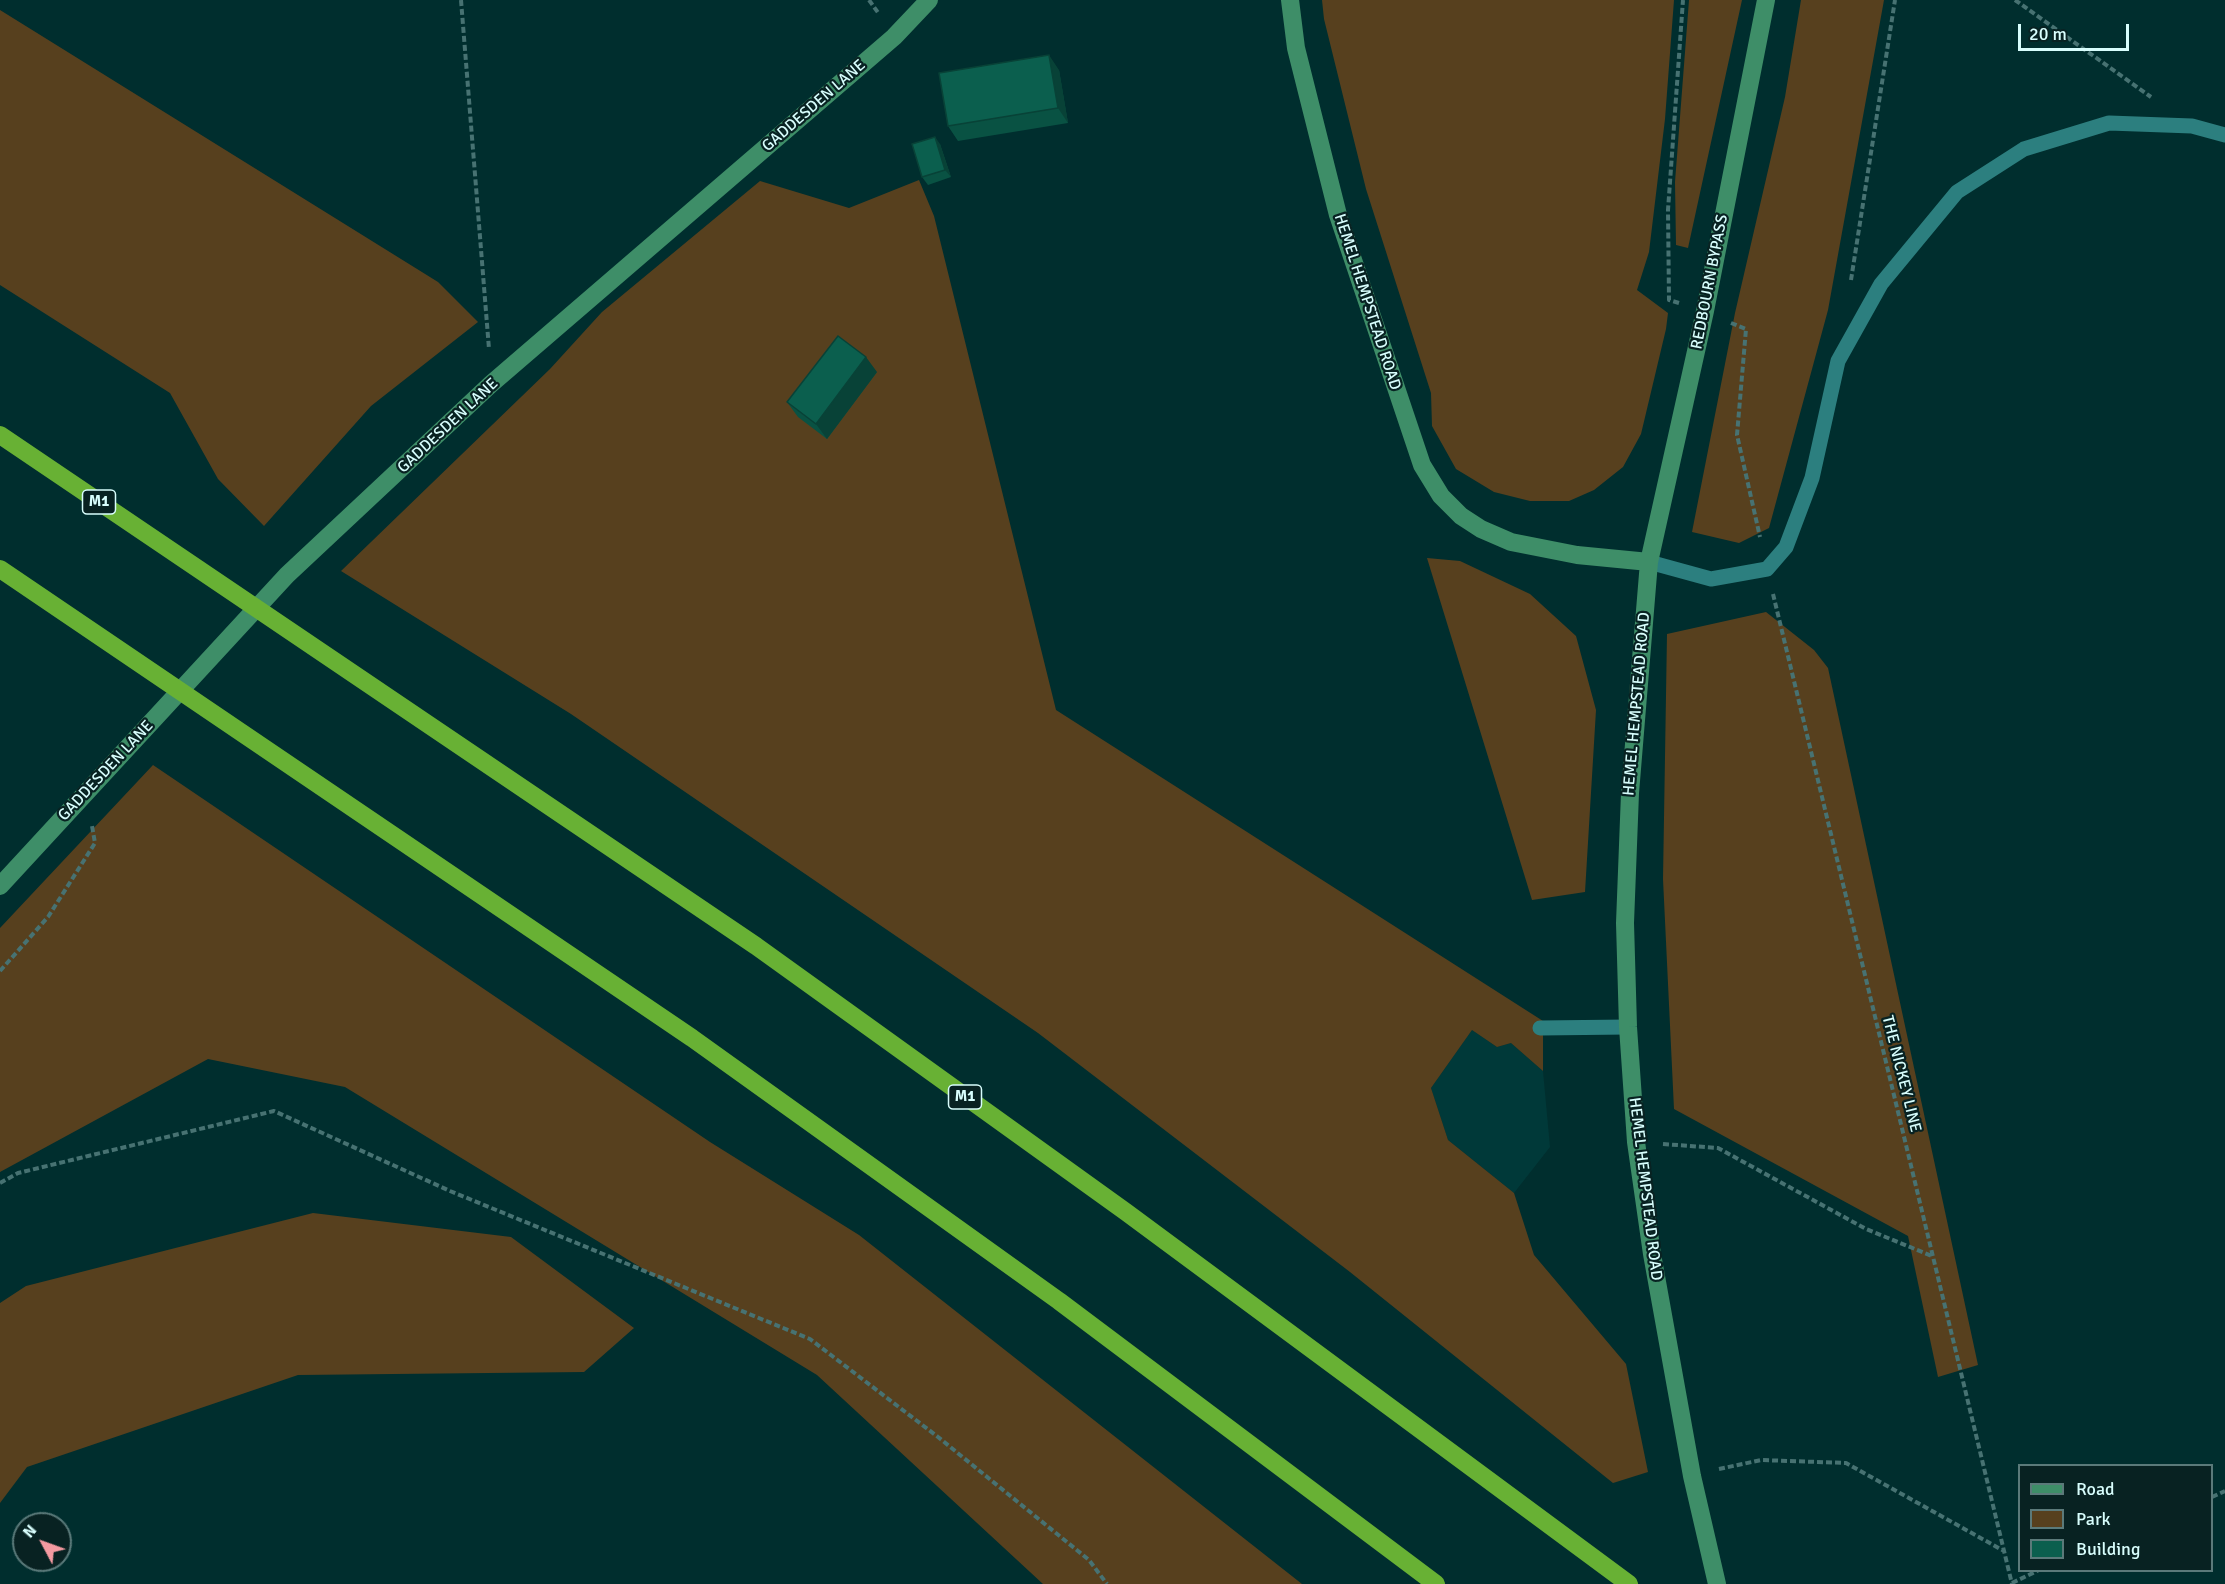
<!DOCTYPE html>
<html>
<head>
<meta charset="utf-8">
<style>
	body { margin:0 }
	#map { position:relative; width:2225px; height:1584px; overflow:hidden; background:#002e2e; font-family:Signika,sans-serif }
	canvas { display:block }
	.legend { position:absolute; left:2018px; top:1464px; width:195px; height:108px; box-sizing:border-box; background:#082222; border:2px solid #5b7a7a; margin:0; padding:8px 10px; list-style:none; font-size:18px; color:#d8fefd }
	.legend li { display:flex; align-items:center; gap:12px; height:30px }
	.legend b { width:30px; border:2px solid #5b7a7a }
	.north { position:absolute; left:12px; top:1512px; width:60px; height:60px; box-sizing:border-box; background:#082222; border:2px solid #5b7a7a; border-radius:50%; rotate:311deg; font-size:16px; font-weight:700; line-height:24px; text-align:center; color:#d8fefd }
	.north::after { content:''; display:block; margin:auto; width:21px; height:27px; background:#f49aa1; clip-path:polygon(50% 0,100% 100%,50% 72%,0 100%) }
	.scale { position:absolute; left:2018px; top:24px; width:111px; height:27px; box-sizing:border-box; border:3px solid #d8fefd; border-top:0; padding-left:8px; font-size:18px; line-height:21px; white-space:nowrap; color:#d8fefd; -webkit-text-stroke:4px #082222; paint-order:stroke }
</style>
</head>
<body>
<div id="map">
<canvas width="2225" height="1584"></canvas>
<ul class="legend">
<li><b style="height:8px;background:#3e8e68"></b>Road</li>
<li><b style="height:16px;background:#57401e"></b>Park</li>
<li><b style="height:16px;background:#0b5f4e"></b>Building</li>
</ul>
<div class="north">N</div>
<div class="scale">20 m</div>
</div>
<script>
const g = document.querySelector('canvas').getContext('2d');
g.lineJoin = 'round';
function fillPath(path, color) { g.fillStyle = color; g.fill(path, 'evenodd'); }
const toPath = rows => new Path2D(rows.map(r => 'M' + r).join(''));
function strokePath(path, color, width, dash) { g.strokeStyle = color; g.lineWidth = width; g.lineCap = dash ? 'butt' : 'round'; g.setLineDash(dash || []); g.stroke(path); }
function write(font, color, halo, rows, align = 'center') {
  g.font = font + ' Signika,sans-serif'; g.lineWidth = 4.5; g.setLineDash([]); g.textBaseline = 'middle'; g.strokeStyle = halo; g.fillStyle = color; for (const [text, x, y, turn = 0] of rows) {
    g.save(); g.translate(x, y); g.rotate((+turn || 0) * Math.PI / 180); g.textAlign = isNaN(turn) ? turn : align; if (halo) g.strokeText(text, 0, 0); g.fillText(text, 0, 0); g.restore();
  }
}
const built = toPath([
	[1472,1030,1497,1047,1511,1043,1543,1071,1550,1147,1514,1193,1448,1140,1431,1088]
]);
const green = toPath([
	[1322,0,1674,0,1665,119,1649,252,1637,290,1668,313,1666,329,1641,434,1623,467,1594,490,1569,501,1530,501,1494,492,1456,469,1432,426,1431,393,1366,189,1324,19],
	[1689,0,1742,0,1688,248,1676,245,1675,182],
	[1801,0,1884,0,1828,310,1769,528,1739,543,1692,532,1735,313,1785,97],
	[0,10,438,282,478,322,371,406,264,526,218,479,170,393,0,285],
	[919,180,934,216,1056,710,1543,1021,1543,1071,1511,1043,1497,1047,1472,1030,1431,1088,1448,1140,1514,1193,1534,1255,1626,1364,1648,1472,1613,1483,1350,1272,1038,1033,571,714,341,571,550,369,602,312,760,181,849,208],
	[1427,558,1460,561,1530,594,1576,636,1596,710,1585,892,1532,900],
	[1766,612,1814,650,1828,668,1978,1365,1938,1377,1908,1236,1674,1109,1663,879,1667,634],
	[153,765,710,1142,859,1235,1302,1584,1043,1584,817,1375,345,1087,208,1059,0,1172,0,928],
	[313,1213,511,1237,634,1328,584,1372,298,1375,27,1467,0,1503,0,1303,26,1286]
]);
const path = toPath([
	[461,0,489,349],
	[869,0,879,14],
	[2015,0,2151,97],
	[1851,280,1895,0],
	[1679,303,1669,300,1668,210,1683,0],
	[1731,323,1746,329,1737,435,1760,537],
	[1773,594,2012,1584],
	[0,971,48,917,95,843,92,826],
	[1663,1144,1718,1148,1866,1229,1932,1256],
	[0,1183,18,1173,274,1111,450,1191,810,1339,938,1437,1089,1560,1107,1584],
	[1719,1469,1761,1460,1846,1463,2004,1551],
	[2212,1497,2225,1491],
	[2012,1583,2039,1570]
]);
const lane = toPath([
	[1649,562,1711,579,1767,569,1786,547,1812,478,1838,361,1881,284,1957,192,2024,149,2109,123,2192,126,2225,135],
	[1540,1028,1628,1027]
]);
const secondary = toPath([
	[1290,0,1296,48,1338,215,1422,465,1441,496,1461,516,1481,529,1511,542,1577,555,1649,562],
	[0,886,287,575,491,384,894,37,929,0],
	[1717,1584,1692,1476,1652,1254,1636,1142,1628,1027,1625,923,1630,793,1649,562,1705,311,1766,0]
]);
const highway = toPath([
	[0,435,756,946,1126,1212,1629,1584],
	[0,569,692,1038,1059,1301,1436,1584]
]);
const wall = toPath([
	[1059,70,1068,123,958,141,948,126],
	[940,144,951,177,928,185,922,177],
	[877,372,827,439,798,417,787,402]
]);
const shadedWall = toPath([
	[1049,55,1059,70,1068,123,1058,108],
	[935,137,940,144,951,177,945,170],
	[866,357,877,372,827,439,816,424]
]);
const building = toPath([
	[1049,55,1058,108,948,126,939,73,1049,55],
	[935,137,945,170,922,177,912,144,935,137],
	[838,336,866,357,816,424,787,402,838,336]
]);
const shields = [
	[99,502,33],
	[965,1097,33]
];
const shieldNames = [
	["M1",99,502],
	["M1",965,1097]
];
const streetNames = [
	["GADDESDEN LANE",814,106,-41],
	["REDBOURN BYPASS",1710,282,-79],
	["HEMEL HEMPSTEAD ROAD",1367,302,72],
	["GADDESDEN LANE",448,426,-43],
	["HEMEL HEMPSTEAD ROAD",1637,704,-85],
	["GADDESDEN LANE",106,771,-47],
	["THE NICKEY LINE",1901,1074,76],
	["HEMEL HEMPSTEAD ROAD",1645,1189,83]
];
fillPath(built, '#003939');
fillPath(green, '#57401e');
strokePath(path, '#477272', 4, [6, 3]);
strokePath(lane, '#2c7f7f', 15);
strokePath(secondary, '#3e8e68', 18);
strokePath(highway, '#68b134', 18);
fillPath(wall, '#095243');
fillPath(shadedWall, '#084237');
fillPath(building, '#0b5f4e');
strokePath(building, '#084237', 1.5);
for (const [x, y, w] of shields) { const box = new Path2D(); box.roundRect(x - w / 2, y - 12, w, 24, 4.5); g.fillStyle = '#082222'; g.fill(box); strokePath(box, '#d8fefd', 1.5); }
write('bold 15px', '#d8fefd', null, shieldNames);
write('16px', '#d8fefd', '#082222', streetNames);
</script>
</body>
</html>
